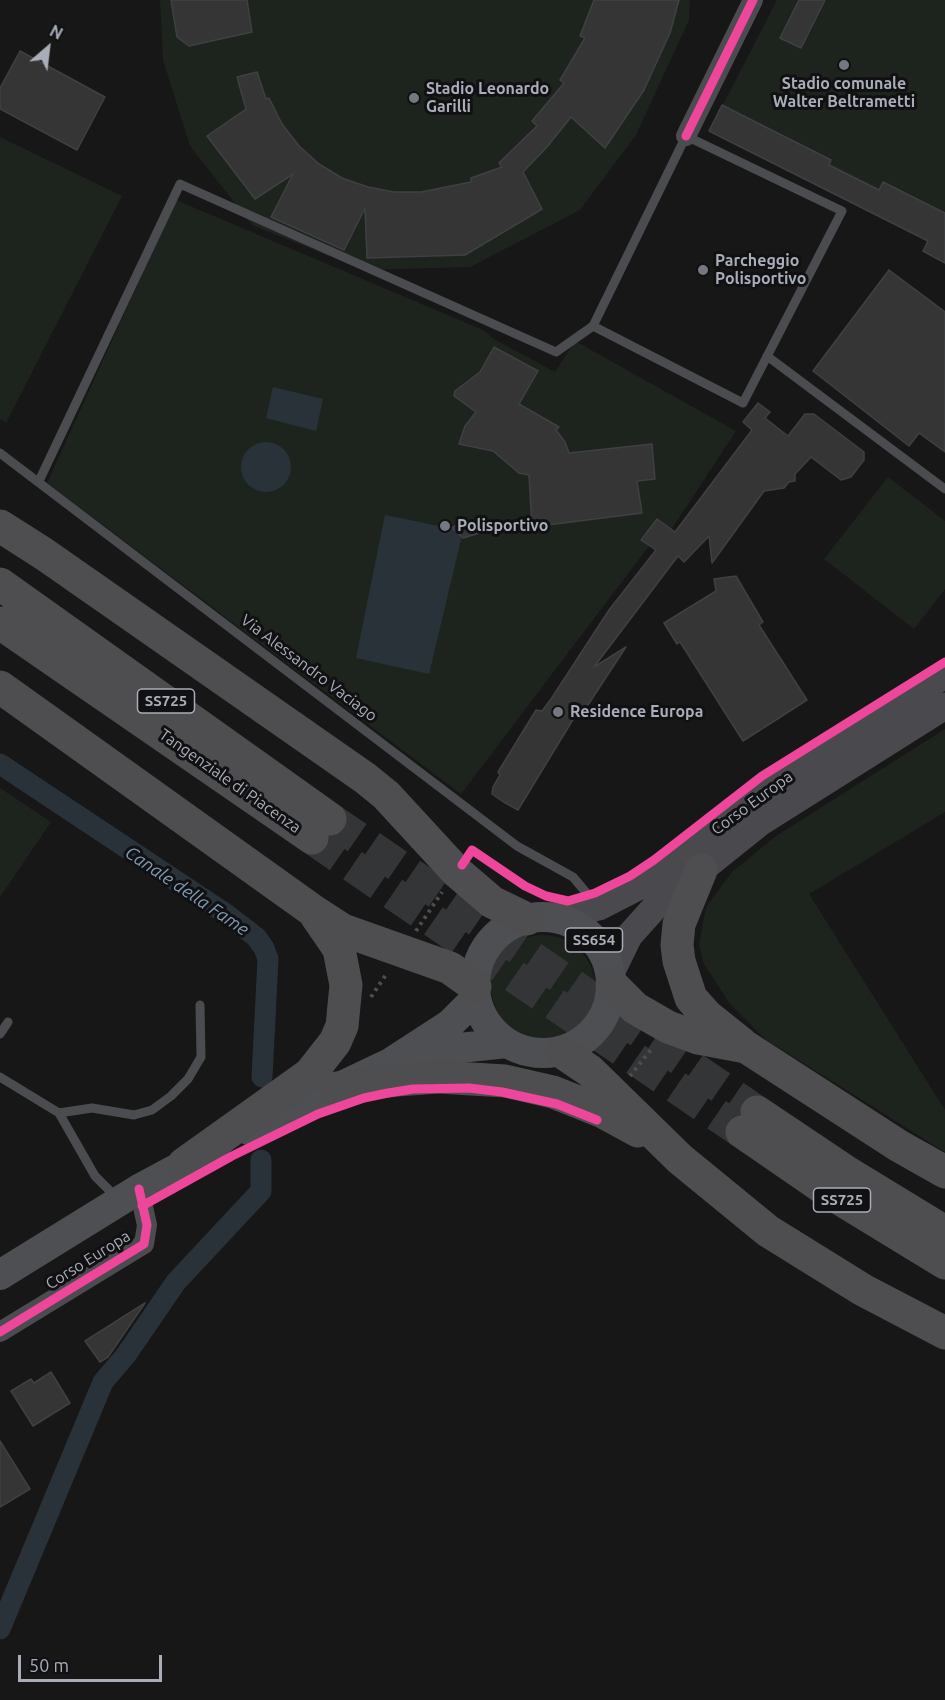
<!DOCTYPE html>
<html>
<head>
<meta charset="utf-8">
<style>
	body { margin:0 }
	#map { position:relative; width:945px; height:1700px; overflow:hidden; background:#171717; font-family:Ubuntu,sans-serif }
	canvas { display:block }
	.north { position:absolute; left:18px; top:18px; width:60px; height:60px; -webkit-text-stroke:4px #111113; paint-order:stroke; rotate:28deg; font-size:16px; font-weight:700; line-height:24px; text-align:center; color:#a8adb8 }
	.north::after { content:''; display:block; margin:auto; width:21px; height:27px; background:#a8adb8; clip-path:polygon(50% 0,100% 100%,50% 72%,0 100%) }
	.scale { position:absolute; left:18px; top:1655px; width:144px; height:27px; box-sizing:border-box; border:3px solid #a8adb8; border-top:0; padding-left:8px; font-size:18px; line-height:21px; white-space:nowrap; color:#a8adb8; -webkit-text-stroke:4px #111113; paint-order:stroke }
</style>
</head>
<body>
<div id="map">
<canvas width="945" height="1700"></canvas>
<div class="north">N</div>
<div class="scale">50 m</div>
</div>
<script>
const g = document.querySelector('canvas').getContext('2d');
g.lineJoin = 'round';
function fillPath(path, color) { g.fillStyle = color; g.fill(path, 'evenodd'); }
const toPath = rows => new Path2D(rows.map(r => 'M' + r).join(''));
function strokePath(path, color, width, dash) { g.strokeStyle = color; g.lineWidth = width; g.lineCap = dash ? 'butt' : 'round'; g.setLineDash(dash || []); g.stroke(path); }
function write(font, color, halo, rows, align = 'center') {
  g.font = font + ' Ubuntu,sans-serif'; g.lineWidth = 6; g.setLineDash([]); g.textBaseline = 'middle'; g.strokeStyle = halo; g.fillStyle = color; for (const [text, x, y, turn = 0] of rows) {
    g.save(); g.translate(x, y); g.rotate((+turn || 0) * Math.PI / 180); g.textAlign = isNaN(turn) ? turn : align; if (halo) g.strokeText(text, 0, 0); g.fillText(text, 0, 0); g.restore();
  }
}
const green = toPath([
	[160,0,690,0,689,20,636,135,580,210,470,267,364,270,252,225,190,146,163,60],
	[777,0,945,0,945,242,710,130],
	[0,137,122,196,6,423,0,419],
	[176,200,483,330,494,339,555,372,575,341,736,431,671,530,657,519,641,539,649,546,461,794,47,483],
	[888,477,945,521,945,589,914,629,824,559],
	[945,729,945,812,809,894,945,1110,945,1152,765,1039,730,1004,704,964,699,945,706,907,732,872,776,836],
	[0,788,51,822,0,897],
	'491 987a52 52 0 1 1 104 0a52 52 0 1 1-104 0Z'
]);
const water = toPath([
	[273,387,323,399,316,431,266,418],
	'241 467a25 25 0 1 1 50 0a25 25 0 1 1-50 0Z',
	[385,515,463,531,429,674,356,658]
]);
const canal = toPath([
	[0,764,226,914,256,937,264,948,268,959,262,1077],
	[0,1629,103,1382,126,1355,176,1282,261,1191,261,1160]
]);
const building = toPath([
	[171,0,247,0,252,32,189,46,177,37,171,0],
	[594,0,679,0,670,33,644,90,605,148,571,117,547,147,523,172,542,209,465,255,367,258,365,208,344,250,271,217,293,174,255,199,207,136,246,109,237,77,257,72,266,99,269,98,282,124,299,146,319,164,342,178,368,187,394,192,421,192,471,182,471,178,502,167,499,163,537,126,532,121,564,83,560,80,585,38,580,36,594,0],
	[799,0,825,0,801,48,780,38,799,0],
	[20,51,105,97,77,150,0,109,0,88,20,51],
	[722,105,831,160,829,165,879,190,883,182,945,213,945,263,923,251,928,241,709,131,722,105],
	[889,270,945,312,945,452,919,433,909,446,813,371,889,270],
	[494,347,538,371,519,404,559,427,556,430,565,442,569,453,652,444,655,479,637,481,642,513,532,527,529,475,519,473,493,451,459,444,465,426,476,412,454,396,455,391,480,372,494,347],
	[758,403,770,412,765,418,788,436,805,414,814,414,864,452,864,460,851,477,841,480,811,457,795,474,795,481,789,482,784,488,764,491,712,563,709,536,684,562,678,556,594,667,626,647,584,711,580,708,518,810,502,801,492,794,493,787,500,775,498,772,536,710,542,711,551,699,609,610,656,550,641,540,657,519,675,532,752,430,743,422,758,403],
	[466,519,496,528,463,538,452,528,466,519],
	[736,576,763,622,759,625,807,700,743,741,680,642,677,644,664,623,716,591,714,579,736,576],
	[145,1303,108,1357,100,1362,85,1341,145,1303],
	[51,1372,70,1403,33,1426,11,1391,31,1379,34,1383,51,1372],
	[0,1441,30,1489,0,1507,0,1441]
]);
const highwayTunnel = toPath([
	[330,819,757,1112],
	[312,838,742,1132]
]);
const path = toPath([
	[416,931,442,892],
	[371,997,387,973],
	[630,1076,653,1047]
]);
const lane = toPath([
	[686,136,842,211,743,403,593,326,686,136],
	[767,356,945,489],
	[0,453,517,846,573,877,595,903],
	[39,481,180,184,556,352,593,326],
	[0,1034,8,1022],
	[0,1077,59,1113,95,1176,116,1197],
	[59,1113,92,1108,134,1115,152,1110,171,1096,188,1079,201,1057,200,1005]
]);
const street = toPath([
	[686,136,753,0],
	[0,1332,144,1244,147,1225,139,1189]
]);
const secondary = toPath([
	[554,918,599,907,636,888,739,809,945,675],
	[611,973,629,936,655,907,761,822,945,706]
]);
const primary = toPath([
	'475 985a68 68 0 1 1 136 0a68 68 0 1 1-136 0Z',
	[411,1057,450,1049,507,1043],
	[249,1130,390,1063,450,1024,476,998],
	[0,1275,139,1189,206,1153]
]);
const highway = toPath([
	[0,526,44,554,365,778,386,795,457,872,492,902,527,919],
	[0,584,330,819],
	[0,623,312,838],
	[0,687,312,910,343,930,450,968,475,986],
	[701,870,679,924,677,945,679,961,691,998,707,1016,742,1044],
	[612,985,635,1008,668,1027,698,1038,746,1047,899,1146,945,1172],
	[562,1052,590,1071,680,1159,768,1231,863,1290,945,1333],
	[336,1088,397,1080,438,1077,505,1081,553,1092,603,1112,638,1131],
	[757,1112,845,1171,945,1232],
	[742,1132,832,1194,945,1263],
	[184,1164,310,1074,335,1042,342,1026,346,985,339,949,317,917]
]);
const cycleway = toPath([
	[686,136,753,0],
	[462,865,472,850,525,886,546,896,568,901,595,893,630,876,654,860,762,776,945,662],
	[142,1206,232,1156,318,1114,364,1098,388,1093,413,1089,469,1088,502,1092,557,1104,597,1120],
	[0,1332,144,1244,147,1225,139,1189]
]);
const markers = [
	[844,65,6,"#757880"],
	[414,98,6,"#757880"],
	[703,270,6,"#757880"],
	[445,526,6,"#757880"],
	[558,712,6,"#757880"]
];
const shields = [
	[166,701,57],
	[594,940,57],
	[842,1200,57]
];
const shieldNames = [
	["SS725",166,701],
	["SS654",594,940],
	["SS725",842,1200]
];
const poiNames = [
	["Stadio comunale",844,84,"center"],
	["Walter Beltrametti",844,102,"center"],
	["Stadio Leonardo",426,89],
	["Garilli",426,107],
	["Parcheggio",715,261],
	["Polisportivo",715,279],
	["Polisportivo",457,526],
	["Residence Europa",570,712]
];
const streetNames = [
	["Via Alessandro Vaciago",309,668,37],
	["Tangenziale di Piacenza",230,781,35],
	["Corso Europa",752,803,-36],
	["Corso Europa",88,1260,-32]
];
const waterNames = [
	["Canale della Fame",187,891,34]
];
fillPath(green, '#1d241e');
fillPath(water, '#2a3239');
strokePath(canal, '#2a3239', 21);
fillPath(building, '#353536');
strokePath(building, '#3f4043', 1.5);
strokePath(highwayTunnel, '#343537', 33, [33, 16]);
strokePath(path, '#4d4e52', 4, [3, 4.5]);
strokePath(lane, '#4b4c50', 9);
strokePath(street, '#4b4c50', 20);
strokePath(secondary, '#4a4a4e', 27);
strokePath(primary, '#4d4f52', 30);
strokePath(highway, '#4e4e51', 33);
strokePath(cycleway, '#ed469a', 9);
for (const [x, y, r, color] of markers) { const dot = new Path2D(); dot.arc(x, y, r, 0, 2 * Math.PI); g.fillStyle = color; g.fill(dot); strokePath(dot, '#111113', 2); }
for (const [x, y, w] of shields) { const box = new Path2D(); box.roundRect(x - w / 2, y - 12, w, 24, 4.5); g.fillStyle = '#111113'; g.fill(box); strokePath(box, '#a8adb8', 1.5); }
write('bold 15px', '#a8adb8', null, shieldNames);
write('bold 16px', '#a8adb8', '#111113', poiNames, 'left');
write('16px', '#a8adb8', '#111113', streetNames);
write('italic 18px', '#7f9bb3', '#111113', waterNames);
</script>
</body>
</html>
